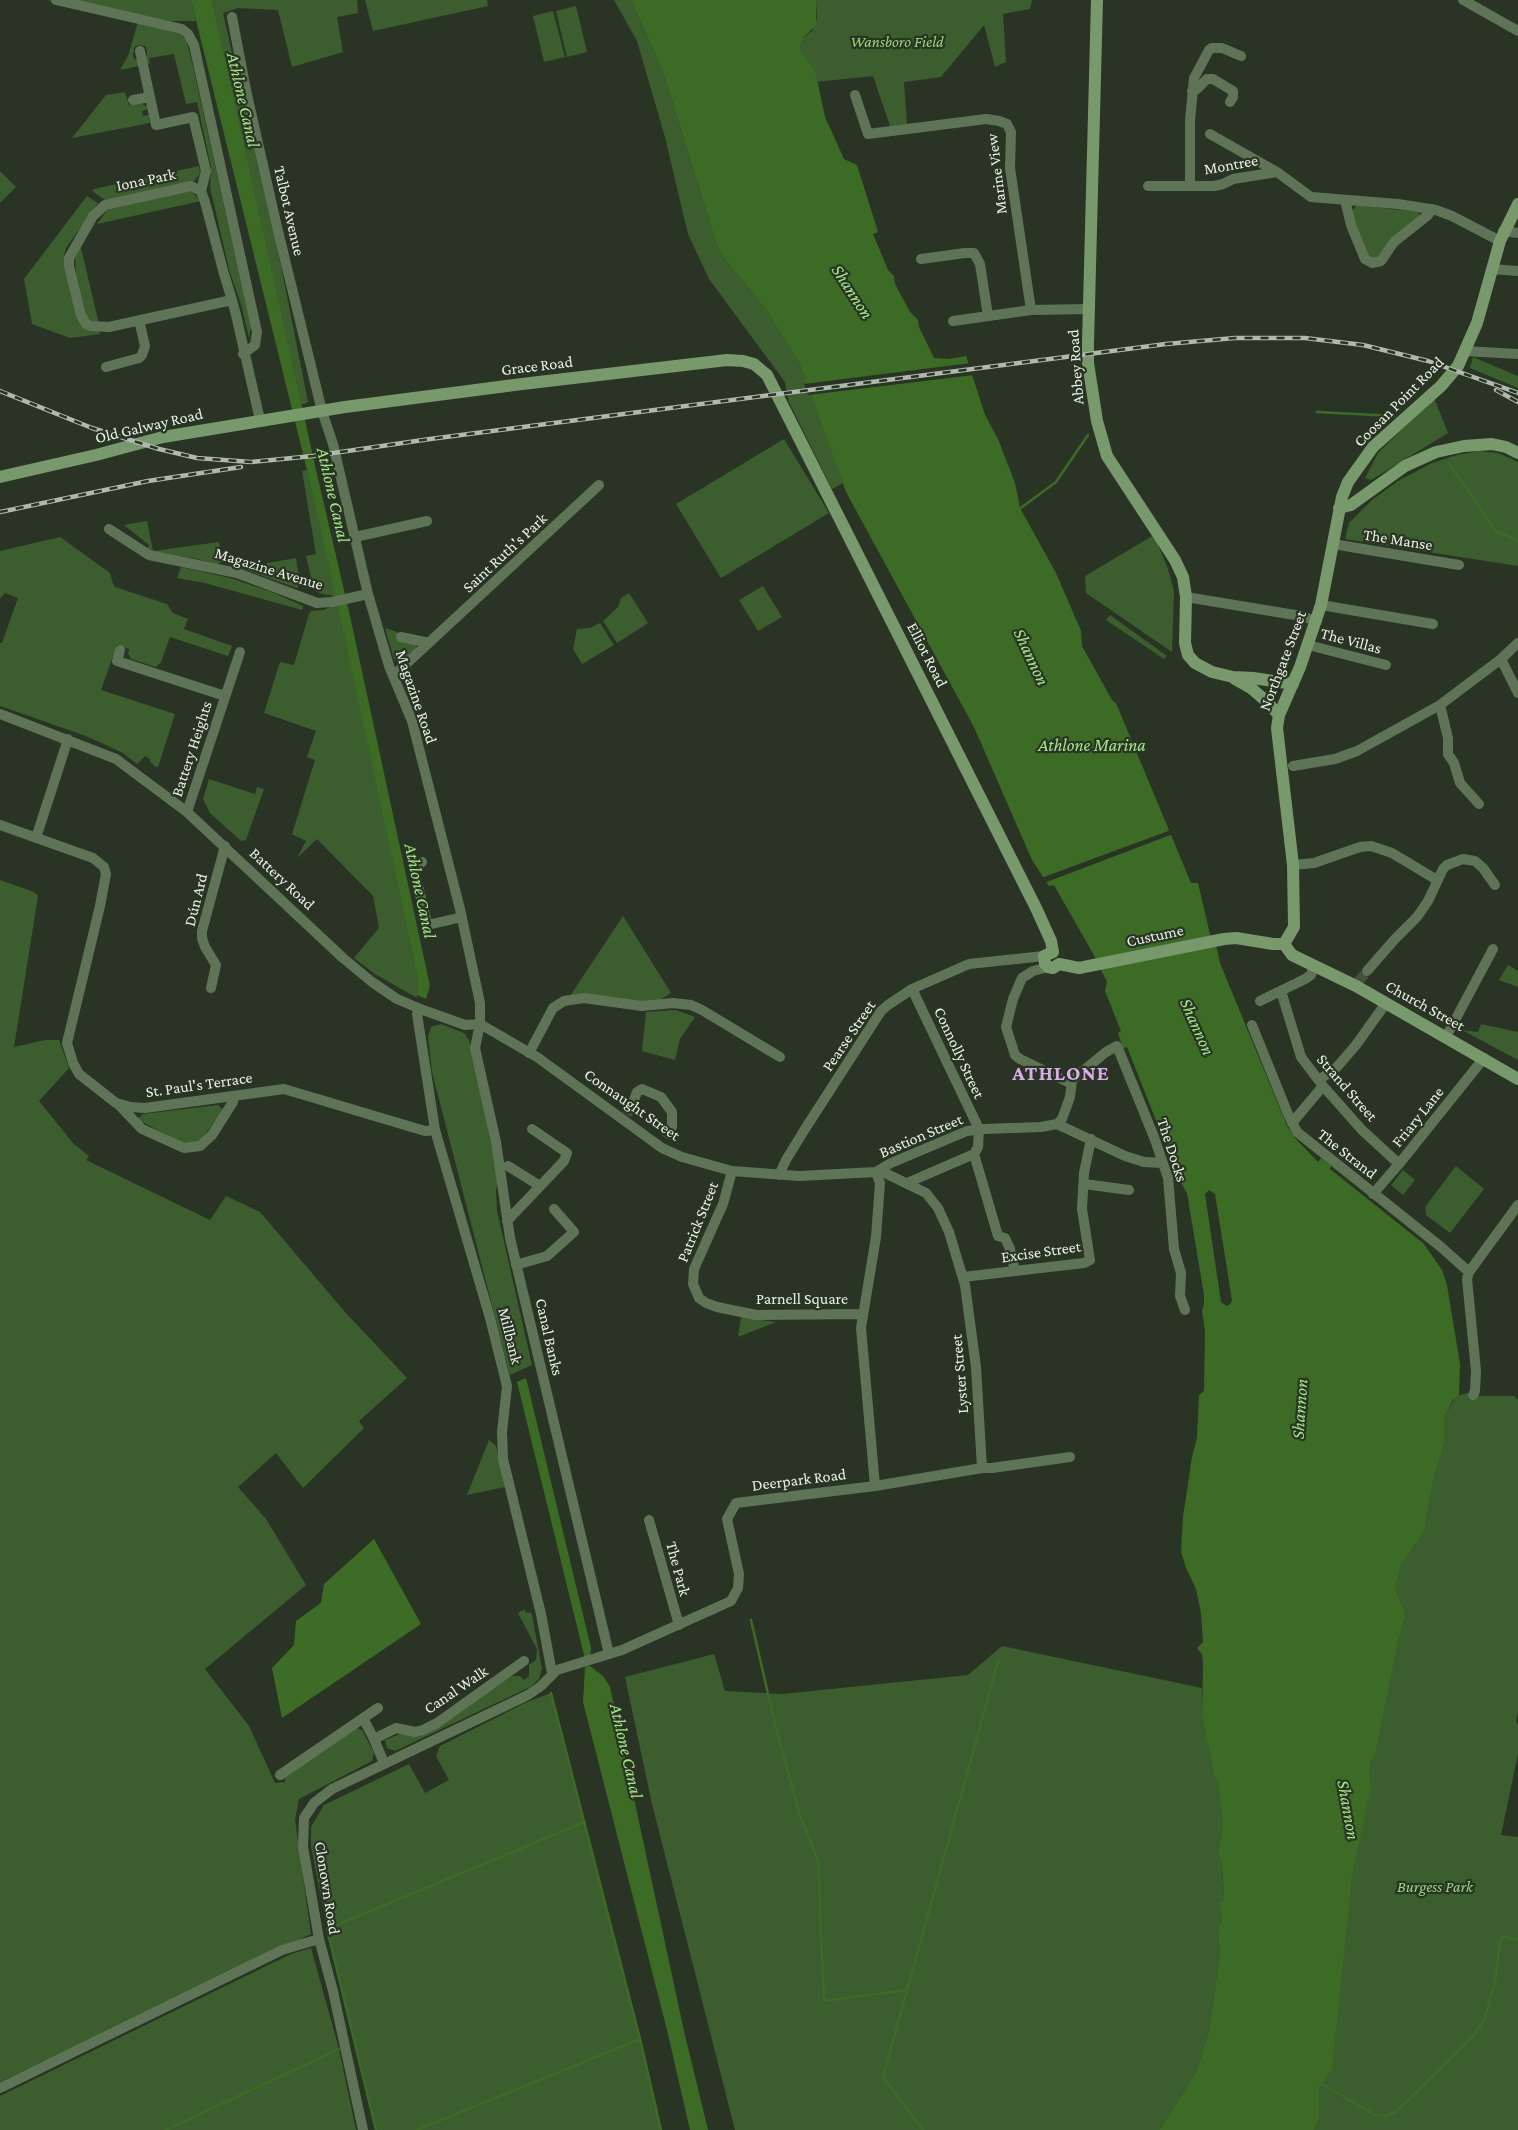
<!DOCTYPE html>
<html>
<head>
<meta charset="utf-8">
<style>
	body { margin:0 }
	canvas { display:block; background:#293424 }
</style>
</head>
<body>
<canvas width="1518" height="2130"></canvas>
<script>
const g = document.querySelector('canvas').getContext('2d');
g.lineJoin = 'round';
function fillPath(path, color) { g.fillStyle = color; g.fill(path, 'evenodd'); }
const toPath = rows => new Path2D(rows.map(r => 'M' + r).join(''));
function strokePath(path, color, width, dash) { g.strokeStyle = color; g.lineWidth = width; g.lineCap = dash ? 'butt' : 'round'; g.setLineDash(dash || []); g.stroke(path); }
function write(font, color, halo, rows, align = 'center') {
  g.font = font + ' "Crimson Pro",serif'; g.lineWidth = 4.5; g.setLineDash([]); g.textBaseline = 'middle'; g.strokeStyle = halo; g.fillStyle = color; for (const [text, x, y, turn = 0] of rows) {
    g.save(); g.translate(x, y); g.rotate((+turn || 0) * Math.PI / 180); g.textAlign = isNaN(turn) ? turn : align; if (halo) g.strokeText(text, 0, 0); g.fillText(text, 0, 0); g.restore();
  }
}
const green = toPath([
	[47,0,191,0,196,21,167,21,186,40,191,58,251,326,249,338,241,304,230,273,212,196,210,187,211,167,197,102,186,104,174,54,149,58,150,63,145,64,144,58,147,55,147,50,145,46,138,45,134,48,133,56,134,59,138,60,139,66,120,70,128,56,138,22],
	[212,0,357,0,358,13,337,17,343,52,292,67,278,10,238,8,223,13,281,266,308,402,304,404,301,404],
	[365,0,487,0,488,6,373,31],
	[614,0,631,0,663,72,719,252,767,311,800,365,843,483,832,489,789,402,785,382,709,279,688,234,665,137,637,41],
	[816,0,1032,0,1030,9,1003,14,1006,62,995,67,984,25,941,77,904,82,907,125,891,129,873,76,816,82,815,70,800,49,803,38,812,31,817,18],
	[576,6,587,52,567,57,556,11],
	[553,11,565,57,544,62,533,16],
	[125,92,129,105,141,103,147,107,148,109,142,111,143,116,149,115,150,123,72,138,106,95],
	[199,166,200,174,194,181,105,200,92,191,94,189],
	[0,171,16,187,0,203],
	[184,191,192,192,201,201,97,224,107,210],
	[87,196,98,203,66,248,64,256,77,317,99,331,100,334,70,338,32,324,24,279],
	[1357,205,1418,212,1420,215,1378,257,1372,258,1366,254,1352,219,1352,211],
	[80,244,99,324,87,319,76,273,75,257],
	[1473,357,1518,376,1518,388,1470,368],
	[1434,398,1448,433,1371,480,1365,478,1378,453],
	[784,439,829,513,721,578,676,504],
	[1479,451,1498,453,1518,462,1518,566,1345,539,1349,523,1372,500,1398,481,1432,463,1457,455],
	[307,470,336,596,335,596,322,594,316,591,313,586,306,556,316,554,302,471],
	[147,521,153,551,219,542,222,562,217,564,197,559,146,550,149,545,124,525],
	[1154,535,1168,569,1174,591,1172,652,1086,593,1085,576],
	[60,537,110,573,113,584,115,587,167,604,173,613,188,619,184,629,232,646,228,656,170,637,161,662,156,667,131,659,128,653,129,649,117,645,101,690,175,714,158,767,156,767,150,762,150,759,145,756,137,764,123,753,86,736,0,706,0,643,2,643,18,598,5,593,0,598,0,551],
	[296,558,300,583,297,588,240,568],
	[181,567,230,578,272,592,303,606,302,610,205,583,177,578],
	[763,586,782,617,758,631,739,600],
	[629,593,648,623,617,643,603,621,618,607,621,598],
	[338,604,418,980,417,998,375,974,354,958,379,928,373,896,317,839,297,858,306,841,292,834,315,760,307,757,316,731,264,713,280,662,294,665,309,614,311,611,323,610],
	[1110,615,1167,656,1164,659,1106,620],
	[600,623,614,645,582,664,573,649,577,629,590,628],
	[385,628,400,633,416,643,416,648,403,660,394,659],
	[209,779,255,794,257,787,264,789,246,840,241,841,210,813,203,799],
	[0,880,34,892,38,896,14,1047,45,1040,59,1040,69,1068,39,1101,73,1143,89,1156,86,1160,210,1220,226,1196,260,1212,345,1312,407,1378,359,1421,364,1428,303,1488,276,1453,238,1487,266,1519,306,1585,205,1669,249,1726,275,1783,285,1782,285,1777,356,1728,362,1730,374,1753,372,1761,299,1799,295,1820,311,1934,0,2082],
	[623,916,671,993,656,1002,570,996],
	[1508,965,1518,971,1518,987,1499,980],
	[676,1010,695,1017,680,1039,675,1060,642,1051,646,1012],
	[441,1024,464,1033,469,1040,481,1088,498,1182,496,1190,497,1211,532,1365,510,1375,432,1072,428,1037,431,1027],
	[1481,1024,1518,1032,1518,1060,1462,1030,1478,1032],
	[218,1105,222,1109,221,1113,200,1141,196,1143,184,1143,178,1141,137,1119,143,1114],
	[1456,1166,1484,1189,1450,1233,1426,1215,1425,1207],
	[1403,1170,1415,1180,1403,1195,1391,1185],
	[741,1317,768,1321,776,1322,738,1337],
	[1467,1393,1480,1396,1514,1396,1518,1400,1518,1712,1516,1720,1518,1725,1518,1754,1501,1835,1518,1837,1518,2130,1314,2130,1319,2118,1319,2089,1352,1877,1370,1787,1369,1774,1371,1762,1376,1753,1399,1640,1406,1613,1395,1589,1401,1566,1424,1532,1434,1479,1444,1444,1444,1418,1456,1396],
	[489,1440,496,1446,505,1487,467,1495],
	[525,1609,525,1612,531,1613,532,1615,542,1669,539,1679,530,1687,395,1751,387,1748,385,1740,400,1734,417,1735,512,1676,520,1676,524,1680,527,1678,529,1676,529,1665,536,1660,537,1649,518,1613],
	[1002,1646,1202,1688,1202,1718,1213,1770,1212,1774,1217,1780,1223,1824,1218,1853,1222,1863,1224,1898,1221,1901,1222,1921,1219,1926,1218,1934,1220,1952,1209,2030,1196,2072,1159,2130,735,2130,652,1804,625,1677,714,1654,725,1691,782,1694,968,1675],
	[551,1693,640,2039,661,2130,376,2130,327,1929,311,1846,311,1827,324,1805,409,1764,425,1793,449,1780,436,1756,440,1746,525,1703],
	[311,1948,339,2049,356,2130,0,2130,0,2096,291,1954]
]);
const forest = toPath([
	[374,1539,421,1624,282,1718,272,1668,294,1645,296,1621,321,1603,324,1584]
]);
const water = toPath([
	[191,0,212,0,316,470,350,616,430,986,426,999,417,995,418,980,340,616,307,470],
	[631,0,816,0,816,25,803,38,800,49,815,70,825,117,844,159,857,165,878,232,873,234,888,270,894,276,895,284,910,312,918,320,919,327,934,358,949,359,966,356,985,415,998,439,1015,483,1020,508,1056,573,1081,631,1082,646,1112,700,1116,703,1191,883,1198,883,1210,934,1217,949,1220,963,1287,1126,1294,1137,1318,1162,1321,1158,1331,1166,1330,1169,1424,1244,1442,1270,1447,1285,1460,1364,1459,1395,1453,1400,1444,1418,1444,1444,1434,1479,1424,1532,1401,1566,1395,1589,1406,1613,1399,1640,1376,1753,1371,1762,1369,1774,1371,1787,1352,1877,1332,2069,1319,2089,1319,2118,1314,2130,1159,2130,1196,2072,1209,2030,1220,1952,1218,1934,1219,1926,1222,1921,1220,1903,1224,1898,1222,1863,1218,1853,1223,1824,1217,1780,1212,1774,1213,1770,1202,1718,1203,1665,1202,1654,1197,1648,1203,1642,1201,1613,1196,1589,1186,1568,1181,1552,1183,1517,1192,1457,1197,1438,1199,1395,1204,1391,1205,1331,1202,1311,1204,1304,1204,1295,1187,1193,1180,1181,1127,1047,1123,1048,1118,1033,1121,1031,1105,991,1107,982,1095,957,1054,885,1049,886,1032,860,974,727,846,492,800,365,767,311,719,252,663,72],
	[526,1378,591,1648,590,1657,585,1659,517,1382],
	[590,1666,603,1676,610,1687,684,2031,708,2130,690,2130,667,2030,583,1702,585,1667]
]);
const pier = toPath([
	[971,363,974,375,808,395,804,384],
	[1171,830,1173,834,1044,883,1041,878],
	[1209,1190,1215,1194,1232,1300,1231,1303,1227,1306,1221,1302,1205,1194]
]);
const stream = toPath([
	[1317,412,1394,416],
	[1448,462,1496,531,1518,541],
	[1018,510,1056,482,1088,435],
	[751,1620,775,1724,800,1816,818,1860,824,2001,907,1990],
	[551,1693,640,2039],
	[1320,2083,1375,2115,1386,2116,1397,2111,1474,2035,1485,2018,1496,1977,1498,1953,1502,1936,1518,1940],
	[166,2130,339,2049],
	[376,2130,327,1929,585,1822],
	[417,2130,640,2039,661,2130],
	[923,2130,883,2077,998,1662]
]);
const streetTunnel = toPath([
	[1358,982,1367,971],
	[627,1115,634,1100],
	[666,1138,672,1127]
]);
const street = toPath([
	[56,0,182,29,188,34,194,45,257,332,255,345,243,354],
	[1463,0,1518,31],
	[232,17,246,90,277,227,322,411,333,444,368,594,389,666,412,721,460,909,480,1003,480,1024,475,1048,496,1142,510,1238,609,1654],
	[140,51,156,125,193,117,206,171,201,191],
	[1192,91,1197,89,1207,79,1213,79,1233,91,1233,97,1230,102],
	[855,95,868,134,986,119,999,121,1007,124,1011,132,1010,168,1031,310],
	[133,100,150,97],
	[1210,134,1277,172,1311,197,1398,204,1436,210,1452,216,1500,241],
	[1148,186,1214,186,1223,184,1233,179,1277,172],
	[1190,186,1190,121,1194,78,1209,50,1212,48,1222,48,1241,56],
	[1345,200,1351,225,1365,259,1372,263,1381,261,1394,242,1428,215,1432,209],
	[1503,231,1518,233],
	[921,259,965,253,974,253,980,264,988,316],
	[1492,269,1518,271],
	[232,300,109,327,91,326,86,324,81,315,69,266,69,258,93,216,105,205,191,186,201,191,205,202,224,274,232,300,236,315,260,420],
	[953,321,1031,310,1089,309],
	[1465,351,1518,354],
	[106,367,139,358,142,355,145,346,139,320],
	[109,529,149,555,237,573,317,603,332,602,368,594],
	[355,537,427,521],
	[1333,544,1459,565],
	[1186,597,1301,616,1317,621],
	[1321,605,1433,624],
	[401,637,429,643],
	[1308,645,1386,665],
	[120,650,117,661,225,696],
	[1501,659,1518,693],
	[393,676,599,485],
	[1440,705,1448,738,1448,754,1454,763,1460,783,1479,804],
	[0,714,116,759,187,812,343,958,372,982,397,999,423,1010,465,1025,480,1024],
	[1293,766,1335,759,1357,751,1440,705,1501,659,1518,643],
	[187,812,240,652],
	[0,825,93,858,104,867,106,874,100,906,67,1043,73,1063,79,1074,116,1103,131,1107,145,1108,284,1089,425,1131,435,1130],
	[36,838,68,739],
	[422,862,416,868,415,874,427,923,432,924,462,917],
	[1293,865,1314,863,1360,847,1371,846,1392,853,1437,880],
	[1048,967,1033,971,1022,978,1013,999,1006,1027,1015,1055,1020,1059,1070,1083],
	[1367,971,1395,939,1417,917,1428,901,1443,869,1447,865,1463,859,1475,861,1483,868,1495,885],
	[211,988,216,965,205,947,202,938,202,931,225,846],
	[912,989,979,1129],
	[1281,991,1301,1057,1323,1086,1362,1130,1399,1164],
	[1260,1001,1305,979,1311,975,1314,965],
	[419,1009,417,1014,435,1130,490,1318,507,1386,502,1432,503,1459,541,1614,552,1673],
	[480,1024,537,1057,662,1148,682,1157,732,1171,799,1176,876,1172,891,1163,967,1131,984,1129,1041,1127,1057,1124],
	[1252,1025,1288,1114,1297,1132,1441,1247,1469,1272],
	[1446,1037,1493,949],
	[529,1053,553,1008,564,1001,584,998,642,1006,673,1003,691,1005,702,1010,780,1057],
	[1319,1080,1337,1067,1356,1045,1386,1003],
	[634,1100,637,1092,642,1089,661,1097,672,1112,672,1127],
	[117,1103,142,1129,184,1148,200,1146,212,1135,233,1102,232,1097],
	[1292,1123,1323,1086],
	[1057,1124,1062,1119,1070,1097,1072,1080,1106,1052,1117,1046,1154,1137,1168,1178,1174,1249,1181,1273,1180,1296,1185,1310],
	[1057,1124,1125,1156,1144,1162,1162,1163],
	[974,1154,998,1236,1005,1238,1010,1249,1015,1271],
	[508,1166,540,1186],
	[879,1170,926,1193,938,1208,949,1232,965,1285,976,1367,982,1468],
	[732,1171,723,1204,694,1269,693,1284,699,1298,706,1303,717,1307,756,1315,863,1314],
	[779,1175,786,1160,805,1129,881,1011,888,1005,912,989,969,964,1044,956],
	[907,1183,974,1154,978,1147,979,1129],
	[1084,1184,1129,1190],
	[1373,1194,1399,1164,1484,1058],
	[507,1221,564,1161,567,1153,532,1129],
	[516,1265,547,1256,574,1232,554,1209],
	[963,1277,1084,1263,1090,1260,1082,1209,1084,1173,1091,1139],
	[1473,1395,1475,1391,1476,1371,1467,1279,1469,1272,1518,1205],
	[875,1486,861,1328,876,1237,880,1183,876,1172],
	[649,1520,679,1625],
	[363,1718,374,1739,384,1763],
	[374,1739,396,1728,415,1732,423,1730,437,1723,524,1661],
	[280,1775,378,1708],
	[0,2088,282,1950,319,1939],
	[363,2130,333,1991,319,1939,303,1847,304,1818,314,1803,332,1789,528,1695,541,1686,557,1670,622,1650,731,1601,738,1588,739,1574,727,1519,736,1503,875,1486,982,1468,992,1468,1070,1457]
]);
const secondary = toPath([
	[1097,0,1088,343,1088,363,1097,421,1107,456,1175,560,1183,577,1186,597,1185,643,1188,655,1195,663,1212,672,1233,677,1253,678,1293,684],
	[0,477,96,455,163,437,345,407,522,384,727,360,743,361,754,364,767,375,802,444,1036,908,1051,941,1053,952],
	[1339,508,1351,505,1405,466,1436,452,1464,446,1492,444,1506,447,1518,453],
	[1235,679,1251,688,1266,701,1279,715],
	[1284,944,1294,927,1293,865,1277,728,1279,715,1300,667,1321,605,1342,497,1348,482,1373,447,1441,386,1458,366,1477,323,1500,241,1518,204],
	[1284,944,1292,955,1356,986,1518,1079],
	[1053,952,1044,956,1045,964,1048,967,1053,968,1059,964,1079,968,1224,939,1236,938,1273,944,1284,944]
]);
const rail = toPath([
	[1496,390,1518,402],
	[0,391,92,428,159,449,197,458,251,462,313,456,430,439,1166,344,1235,338,1305,338,1363,345,1428,361,1518,393],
	[0,512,148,481,241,467]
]);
const parkNames = [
	["Wansboro Field",897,42],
	["Burgess Park",1435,1887]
];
const streetNames = [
	["Montree",1231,165,-10],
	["Marine View",997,174,-97],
	["Iona Park",146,180,-12],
	["Talbot Avenue",289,211,77],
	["Grace Road",537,366,-7],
	["Abbey Road",1076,367,-94],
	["Coosan Point Road",1399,402,-45],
	["Old Galway Road",149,426,-13],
	["The Manse",1398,540,9],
	["Saint Ruth's Park",505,553,-43],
	["Magazine Avenue",269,569,17],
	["The Villas",1351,641,15],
	["Elliot Road",927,655,63],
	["Northgate Street",1283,661,-69],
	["Magazine Road",416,697,71],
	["Battery Heights",192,749,-72],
	["Battery Road",282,879,43],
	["Dún Ard",196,900,-76],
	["Custume",1155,936,-12],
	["Church Street",1425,1006,29],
	["Pearse Street",849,1036,-56],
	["Connolly Street",959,1053,65],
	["St. Paul's Terrace",199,1085,-8],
	["Strand Street",1347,1088,49],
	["Connaught Street",632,1105,35],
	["Friary Lane",1418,1117,-51],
	["Bastion Street",921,1136,-23],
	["The Docks",1172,1150,72],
	["The Strand",1347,1154,38],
	["Patrick Street",698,1222,-68],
	["Excise Street",1041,1252,-8],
	["Parnell Square",802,1299],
	["Millbank",510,1336,76],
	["Canal Banks",549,1337,77],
	["Lyster Street",960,1374,-95],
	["Deerpark Road",799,1480,-7],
	["The Park",678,1569,75],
	["Canal Walk",456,1690,-34],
	["Clonown Road",327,1888,81]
];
const waterNames = [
	["Athlone Canal",243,100,77],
	["Shannon",852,292,57],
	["Athlone Canal",333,495,77],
	["Shannon",1031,657,65],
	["Athlone Marina",1092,745],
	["Athlone Canal",420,891,78],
	["Shannon",1197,1027,66],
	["Shannon",1300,1409,-86],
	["Athlone Canal",626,1751,77],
	["Shannon",1348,1810,80]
];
const districtNames = [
	["ATHLONE",1061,1074]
];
fillPath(green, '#3c5d2e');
fillPath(forest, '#3d6c26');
fillPath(water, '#3c6b26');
fillPath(pier, '#293424');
strokePath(stream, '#3c6b26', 2.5);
strokePath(streetTunnel, '#465041', 10, [10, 5]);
strokePath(street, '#5f7457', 10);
strokePath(secondary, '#78996b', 12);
strokePath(rail, '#b0b9ac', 4.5);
strokePath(rail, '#293424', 2.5, [8]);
write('italic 16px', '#95d778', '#293424', parkNames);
write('16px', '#e9f1e6', '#293424', streetNames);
write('italic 18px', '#a4e787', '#293424', waterNames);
g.letterSpacing = '1px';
write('bold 21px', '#daaceb', '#293424', districtNames);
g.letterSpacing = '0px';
</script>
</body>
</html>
